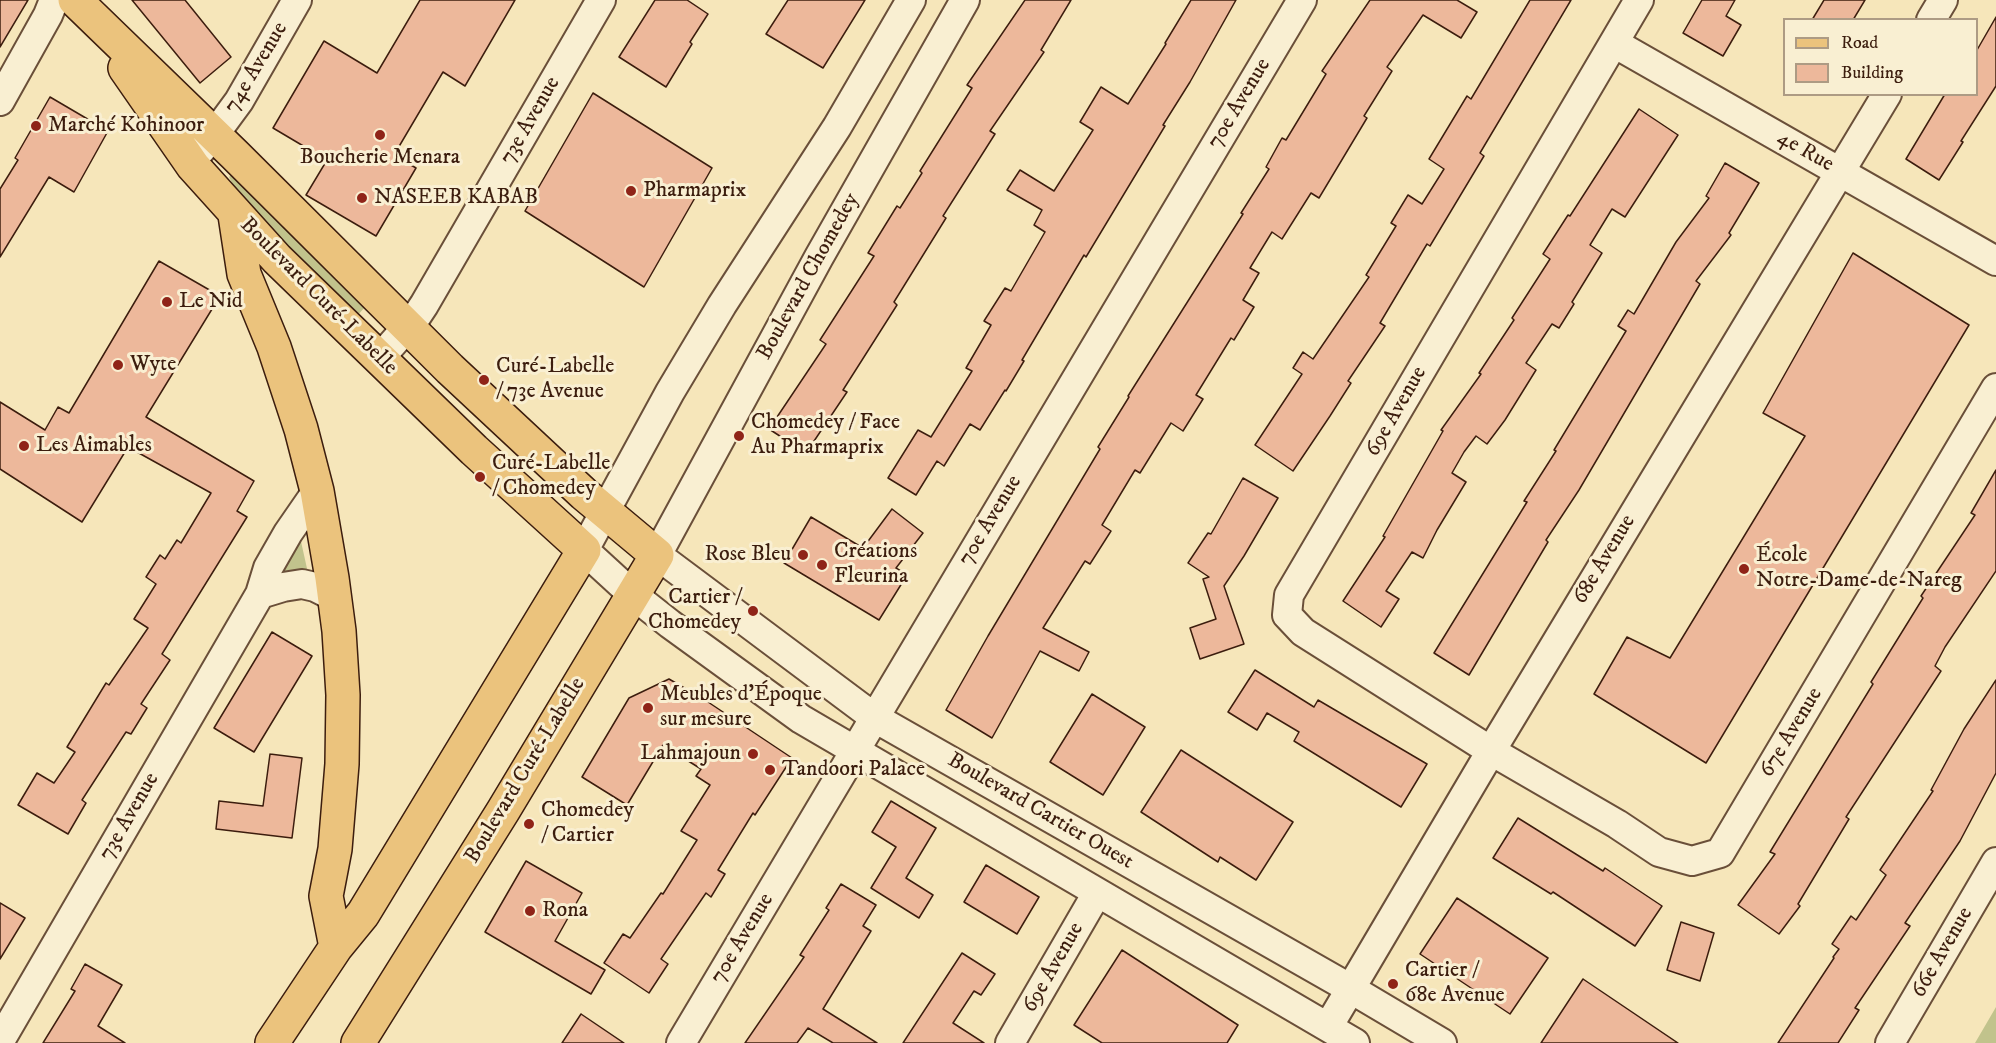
<!DOCTYPE html>
<html>
<head>
<meta charset="utf-8">
<style>
	body { margin:0 }
	#map { position:relative; width:1996px; height:1043px; overflow:hidden; background:#f6e6ba; font-family:"IM FELL DW Pica",serif }
	canvas { display:block }
	.legend { position:absolute; left:1783px; top:18px; width:195px; height:78px; box-sizing:border-box; background:#f9efd2; border:2px solid #ad9b84; margin:0; padding:8px 10px; list-style:none; font-size:18px; color:#3c1d0e }
	.legend li { display:flex; align-items:center; gap:12px; height:30px }
	.legend b { width:30px; border:2px solid #ad9b84 }
</style>
</head>
<body>
<div id="map">
<canvas width="1996" height="1043"></canvas>
<ul class="legend">
<li><b style="height:8px;background:#ebc37d"></b>Road</li>
<li><b style="height:16px;background:#edb89b"></b>Building</li>
</ul>
</div>
<script>
const g = document.querySelector('canvas').getContext('2d');
g.lineJoin = 'round';
function fillPath(path, color) { g.fillStyle = color; g.fill(path, 'evenodd'); }
const toPath = rows => new Path2D(rows.map(r => 'M' + r).join(''));
function strokePath(path, color, width, dash) { g.strokeStyle = color; g.lineWidth = width; g.lineCap = dash ? 'butt' : 'round'; g.setLineDash(dash || []); g.stroke(path); }
function write(font, color, halo, rows, align = 'center') {
  g.font = font + ' "IM FELL DW Pica",serif'; g.lineWidth = 6; g.setLineDash([]); g.textBaseline = 'middle'; g.strokeStyle = halo; g.fillStyle = color; for (const [text, x, y, turn = 0] of rows) {
    g.save(); g.translate(x, y); g.rotate((+turn || 0) * Math.PI / 180); g.textAlign = isNaN(turn) ? turn : align; if (halo) g.strokeText(text, 0, 0); g.fillText(text, 0, 0); g.restore();
  }
}
const green = toPath([
	[233,173,365,307,357,316,240,198,229,177],
	[300,537,308,573,284,574,280,570],
	[1996,1007,1996,1043,1975,1043]
]);
const building = toPath([
	[0,0,28,0,0,47,0,0],
	[132,0,185,0,231,57,200,83,132,0],
	[420,0,515,0,465,86,443,72,394,155,416,168,376,236,306,195,327,160,273,128,324,41,377,73,420,0],
	[655,0,687,0,708,14,690,42,692,44,666,87,619,57,655,0],
	[788,0,865,0,823,68,766,34,788,0],
	[1025,0,1071,0,1041,50,1044,52,990,131,995,134,943,216,946,218,894,302,897,305,843,390,847,392,806,453,769,429,826,344,820,340,874,256,868,253,897,206,900,208,922,173,920,171,972,88,967,85,1025,0],
	[1191,0,1236,0,1190,82,1163,125,1165,126,1086,257,1084,255,1022,360,1024,361,1006,391,1005,390,980,430,970,424,944,466,937,461,916,495,888,478,918,430,931,437,972,371,966,368,991,325,984,321,1005,288,1011,291,1045,232,1034,225,1042,210,1007,190,1020,170,1054,191,1093,130,1080,122,1101,87,1128,104,1166,44,1165,43,1191,0],
	[1370,0,1457,0,1477,12,1461,38,1423,15,1387,67,1392,71,1364,116,1367,118,1319,198,1311,193,1282,239,1272,232,1250,268,1259,273,1243,300,1254,307,1234,340,1231,338,1196,395,1203,399,1183,431,1171,423,1140,473,1135,470,1102,525,1111,531,1090,564,1085,561,1043,628,1089,652,1079,671,1040,651,992,738,946,710,988,636,1100,449,1098,447,1129,397,1128,396,1243,214,1241,213,1269,169,1266,167,1282,138,1286,140,1326,74,1322,71,1370,0],
	[1530,0,1571,0,1480,153,1484,156,1430,246,1427,244,1380,323,1385,326,1348,381,1351,383,1330,416,1293,471,1255,445,1302,374,1293,368,1303,352,1313,359,1369,277,1366,275,1396,226,1391,223,1408,195,1422,204,1444,169,1429,159,1467,96,1471,99,1530,0],
	[1702,0,1735,0,1726,16,1741,25,1723,56,1683,33,1702,0],
	[1824,0,1865,0,1853,20,1812,20,1824,0],
	[1996,17,1996,86,1961,141,1963,142,1939,180,1906,159,1945,94,1977,94,1977,50,1996,17],
	[593,93,712,168,644,287,525,211,593,93],
	[50,97,108,131,74,192,49,177,0,257,0,189,18,160,15,158,50,97],
	[1639,109,1678,135,1625,217,1612,209,1590,245,1602,253,1572,302,1574,304,1559,328,1552,324,1526,363,1536,370,1505,420,1487,444,1476,436,1464,452,1452,473,1466,482,1437,530,1423,558,1412,552,1386,591,1399,599,1381,627,1343,601,1385,537,1383,536,1443,431,1441,430,1481,374,1479,373,1514,320,1512,318,1550,259,1543,254,1568,215,1570,216,1639,109],
	[1725,163,1759,183,1729,233,1731,235,1696,281,1700,284,1579,490,1546,540,1548,542,1469,675,1434,653,1527,502,1524,501,1556,451,1554,450,1626,331,1618,326,1628,310,1634,314,1676,242,1709,198,1706,196,1725,163],
	[1853,253,1969,325,1706,763,1594,694,1627,637,1670,658,1805,436,1763,413,1853,253],
	[159,261,220,296,146,417,254,481,237,511,247,517,162,654,170,660,141,704,147,708,131,734,126,732,82,800,86,803,68,834,18,805,37,773,54,783,75,752,67,747,106,683,109,685,148,628,134,619,156,584,146,577,160,555,165,559,177,540,181,543,211,493,128,447,82,522,0,469,0,402,45,430,58,407,69,413,159,261],
	[1996,470,1996,571,1945,647,1935,666,1941,671,1846,817,1849,819,1798,904,1800,906,1779,934,1738,905,1775,854,1770,852,1873,684,1871,682,1923,598,1921,596,1975,515,1971,513,1996,470],
	[1243,478,1278,498,1244,556,1224,586,1244,644,1200,659,1190,628,1216,619,1203,579,1209,577,1188,563,1208,533,1211,534,1243,478],
	[892,509,923,533,896,568,907,575,879,620,784,563,811,517,863,548,892,509],
	[272,632,312,656,254,752,214,728,272,632],
	[1255,670,1314,707,1318,700,1427,764,1401,807,1294,741,1299,732,1267,713,1257,730,1228,712,1255,670],
	[669,679,705,700,792,758,755,815,753,813,718,870,725,874,711,897,706,893,661,959,668,964,649,993,604,963,623,934,630,938,661,893,663,894,697,840,681,831,710,785,696,776,701,769,663,745,627,805,582,777,629,698,669,679],
	[1996,680,1996,773,1960,841,1905,923,1910,926,1855,1008,1859,1010,1838,1043,1778,1043,1834,958,1833,957,1839,949,1832,944,1851,916,1856,920,1886,875,1880,870,1933,791,1931,790,1964,729,1996,680],
	[1092,694,1145,727,1103,795,1050,762,1092,694],
	[1181,750,1293,822,1256,880,1220,857,1218,862,1141,812,1181,750],
	[270,754,302,758,292,838,216,829,219,801,263,806,270,754],
	[891,801,936,828,906,878,933,895,919,918,871,888,896,847,872,832,891,801],
	[1518,818,1603,871,1605,868,1662,906,1635,946,1553,892,1551,894,1493,858,1518,818],
	[526,861,582,893,555,941,605,970,591,994,485,932,526,861],
	[986,865,1039,897,1017,934,964,902,986,865],
	[841,884,876,905,863,926,871,931,823,1009,877,1043,833,1043,808,1028,797,1043,745,1043,804,957,800,955,829,910,826,908,841,884],
	[1457,898,1548,958,1510,1014,1420,954,1457,898],
	[0,903,25,918,0,959,0,903],
	[1681,922,1714,933,1700,981,1667,970,1681,922],
	[1122,950,1238,1025,1227,1043,1102,1043,1074,1025,1122,950],
	[962,953,995,974,981,995,974,991,953,1023,984,1043,903,1043,962,953],
	[85,964,122,985,98,1026,125,1043,43,1043,75,991,71,989,85,964],
	[1583,979,1678,1043,1541,1043,1583,979],
	[581,1014,624,1043,562,1043,581,1014]
]);
const minor = toPath([
	[911,0,837,127,722,305,670,392,584,550,632,594,670,624,801,719,1355,1043],
	[965,0,819,257,657,555,875,718,1351,989,1442,1043],
	[1639,0,1289,595,1287,615,1303,632,1491,751,1617,824,1659,852,1692,861,1720,853,1996,388],
	[1931,20,1943,0],
	[1614,43,1996,261],
	[0,101,48,15,54,0],
	[190,162,214,135,239,101,297,0],
	[379,359,416,317,424,305,601,0],
	[260,594,283,587,302,584,315,587,335,597],
	[1328,1027,1491,751,1887,94],
	[0,1041,260,594,268,568,288,533,317,491],
	[681,1043,1302,0],
	[1010,1043,1097,893],
	[1890,1043,1996,862]
]);
const major = toPath([
	[75,0,235,155,450,369,584,494,657,555,503,811,358,1043],
	[125,68,193,166,277,259,474,450,584,550,363,914,336,947,272,1043],
	[235,215,244,274,274,347,301,429,317,491,332,578,339,631,343,695,342,764,335,849,326,896,336,947]
]);
const markers = [
	[36,126,6,"#8f2418"],
	[380,135,6,"#8f2418"],
	[631,191,6,"#8f2418"],
	[362,198,6,"#8f2418"],
	[167,302,6,"#8f2418"],
	[118,365,6,"#8f2418"],
	[484,380,6,"#8f2418"],
	[739,436,6,"#8f2418"],
	[24,446,6,"#8f2418"],
	[480,477,6,"#8f2418"],
	[803,555,6,"#8f2418"],
	[822,565,6,"#8f2418"],
	[1744,569,6,"#8f2418"],
	[753,611,6,"#8f2418"],
	[648,708,6,"#8f2418"],
	[753,754,6,"#8f2418"],
	[770,770,6,"#8f2418"],
	[529,824,6,"#8f2418"],
	[530,911,6,"#8f2418"],
	[1393,984,6,"#8f2418"]
];
const streetNames = [
	["74e Avenue",257,68,-59],
	["70e Avenue",1240,104,-59],
	["73e Avenue",531,121,-60],
	["4e Rue",1805,152,30],
	["Boulevard Chomedey",809,277,-61],
	["Boulevard Curé-Labelle",318,297,45],
	["69e Avenue",1397,412,-60],
	["70e Avenue",991,521,-59],
	["68e Avenue",1605,560,-59],
	["67e Avenue",1792,733,-59],
	["Boulevard Curé-Labelle",526,771,-59],
	["Boulevard Cartier Ouest",1040,812,30],
	["73e Avenue",130,817,-60],
	["70e Avenue",743,939,-59],
	["66e Avenue",1943,953,-60],
	["69e Avenue",1054,968,-60]
];
const poiNames = [
	["Marché Kohinoor",48,126],
	["Boucherie Menara",380,158,"center"],
	["Pharmaprix",643,191],
	["NASEEB KABAB",374,198],
	["Le Nid",179,302],
	["Wyte",130,365],
	["Curé-Labelle",496,367],
	["/ 73e Avenue",496,392],
	["Chomedey / Face",751,423],
	["Au Pharmaprix",751,448],
	["Les Aimables",36,446],
	["Curé-Labelle",492,464],
	["/ Chomedey",492,489],
	["Créations",834,552],
	["Fleurina",834,577],
	["Rose Bleu",791,555,"right"],
	["École",1756,556],
	["Notre-Dame-de-Nareg",1756,581],
	["Cartier /",741,598,"right"],
	["Chomedey",741,623,"right"],
	["Meubles d'Époque",660,695],
	["sur mesure",660,720],
	["Lahmajoun",741,754,"right"],
	["Tandoori Palace",782,770],
	["Chomedey",541,811],
	["/ Cartier",541,836],
	["Rona",542,911],
	["Cartier /",1405,971],
	["68e Avenue",1405,996]
];
fillPath(green, '#c1c38c');
fillPath(building, '#edb89b');
strokePath(building, '#3c1d0e', 1.5);
strokePath(minor, '#6a4f39', 32);
strokePath(major, '#3c1d0e', 36);
strokePath(minor, '#f9efd2', 28);
strokePath(major, '#ebc37d', 33);
for (const [x, y, r, color] of markers) { const dot = new Path2D(); dot.arc(x, y, r, 0, 2 * Math.PI); g.fillStyle = color; g.fill(dot); strokePath(dot, '#f9efd2', 2); }
write('22px', '#3c1d0e', '#f9efd2', streetNames);
write('22px', '#3c1d0e', '#f9efd2', poiNames, 'left');
</script>
</body>
</html>
